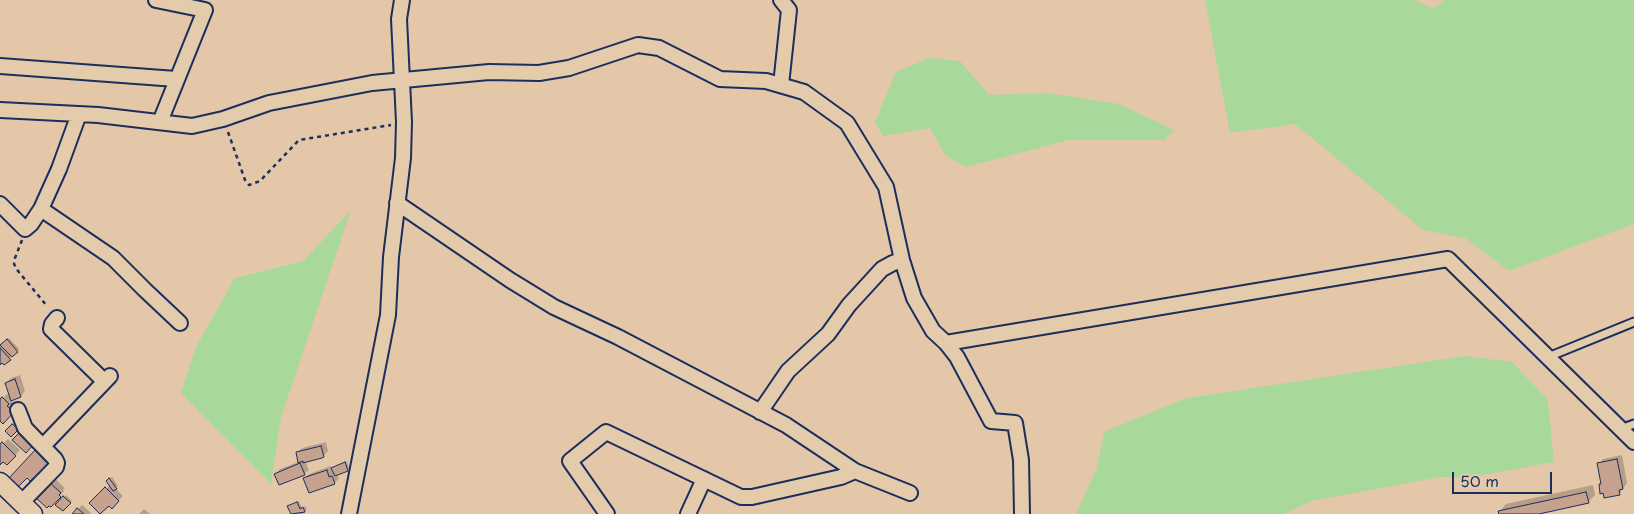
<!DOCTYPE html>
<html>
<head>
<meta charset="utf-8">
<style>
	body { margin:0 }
	#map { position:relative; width:1634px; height:514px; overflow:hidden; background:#e4c7a8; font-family:"Playpen Sans",sans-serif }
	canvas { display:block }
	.scale { position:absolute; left:1452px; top:472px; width:100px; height:22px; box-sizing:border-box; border:2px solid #1b2f5e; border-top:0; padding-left:6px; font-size:15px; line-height:18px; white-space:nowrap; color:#1b2f5e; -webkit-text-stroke:4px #e4cbac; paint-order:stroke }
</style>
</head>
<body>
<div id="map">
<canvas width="1634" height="514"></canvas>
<div class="scale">50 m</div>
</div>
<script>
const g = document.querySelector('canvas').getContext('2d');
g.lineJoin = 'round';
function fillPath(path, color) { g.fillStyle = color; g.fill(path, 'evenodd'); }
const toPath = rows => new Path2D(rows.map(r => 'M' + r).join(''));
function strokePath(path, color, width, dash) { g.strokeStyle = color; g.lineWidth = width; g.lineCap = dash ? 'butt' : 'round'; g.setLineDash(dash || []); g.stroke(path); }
const green = toPath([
	[1205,0,1414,0,1434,8,1444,0,1634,0,1634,224,1509,271,1465,238,1423,230,1295,124,1230,133],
	[929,58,960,61,989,95,1048,93,1119,104,1174,130,1164,140,1069,140,966,167,945,155,930,128,883,136,875,122,896,72],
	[351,210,281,417,271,484,181,393,196,347,235,278,303,261],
	[1465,356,1512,362,1548,400,1554,462,1471,477,1440,477,1312,501,1284,514,1076,514,1096,470,1104,432,1118,426,1187,398]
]);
const shadow = toPath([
	[9,338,19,349,4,364,2,361,0,363,0,346],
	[20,375,25,391,21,396,11,401,17,407,0,419,0,401,7,394,12,398,6,383,11,378],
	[8,439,20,450,7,464,3,460,0,463,0,446],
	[326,442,328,451,322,457,305,461,309,470,304,474,276,474,280,469,299,462,297,453,302,448],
	[1622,455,1627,483,1620,493,1600,485,1602,482,1599,464,1603,459],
	[347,461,349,468,337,474,339,479,334,483,305,478,309,474,331,466,332,468],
	[112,477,118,486,115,488,123,496,112,507,109,504,91,503,110,485,109,479],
	[54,478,65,488,63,490,64,491,51,506,37,497],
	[1593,485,1595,495,1588,502,1533,514,1500,514,1500,511,1506,504],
	[66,495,72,501,63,510,57,504],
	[299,501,302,508,305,506,307,509,303,514,292,514,289,506],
	[82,505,91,513,90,514,74,514],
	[144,509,150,514,139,514]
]);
const building = toPath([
	[7,339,18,352,12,357,0,345,7,339],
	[0,348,11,360,4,365,2,363,0,365,0,348],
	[15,379,21,397,11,401,5,383,15,379],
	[2,397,9,404,7,406,14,412,3,424,0,421,0,399,2,397],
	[12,424,19,429,11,437,5,431,12,424],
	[20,432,33,445,26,453,12,440,20,432],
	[2,442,16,456,7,465,3,462,0,465,0,444,2,442],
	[321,446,324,457,322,458,303,463,303,461,298,463,296,452,321,446],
	[37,448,51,460,45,466,47,467,37,478,35,477,30,481,27,478,18,487,9,478,37,448],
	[1617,459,1623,489,1619,490,1620,495,1604,498,1603,493,1600,494,1599,484,1601,484,1597,463,1617,459],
	[345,462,348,471,335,476,331,468,345,462],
	[300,463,305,475,279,485,274,474,300,463],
	[327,470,329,477,332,476,335,484,309,493,303,478,327,470],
	[109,478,117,489,113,491,106,481,109,478],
	[49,482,61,493,59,495,61,497,51,507,49,506,47,508,35,497,49,482],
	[105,487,119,501,112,509,109,506,100,514,89,503,105,487],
	[1586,492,1589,503,1539,514,1499,514,1498,511,1586,492],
	[63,496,71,503,63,511,55,505,63,496],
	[297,502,300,509,303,507,305,512,291,514,287,506,297,502],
	[77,508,84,514,72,514,77,508]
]);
const path = toPath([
	[228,132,245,180,249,185,260,181,299,140,391,125],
	[22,240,15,258,14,264,18,271,47,306]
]);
const service = toPath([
	[1548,357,1634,322],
	[1621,429,1634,424]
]);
const minor = toPath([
	[156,0,205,10,160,122],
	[781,0,789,10,781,85],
	[0,66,176,79],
	[0,110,98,115,192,126,223,119,269,103,372,83,489,72,539,73,569,68,638,45,659,48,720,79,766,81,804,92,847,123,886,187,902,260,914,298,933,331,946,343,957,357,991,421,1015,423,1021,460,1022,514],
	[397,203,510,280,554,307,618,337,786,425,855,471,910,493],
	[0,204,25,229,31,224,41,209,59,169,79,114],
	[41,209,113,258,145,290,180,323],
	[57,318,52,324,51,329,104,381],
	[946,343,1448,259,1634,442],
	[18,410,25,428,55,459,57,463,56,467,21,503],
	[760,412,788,371,828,334,849,305,882,269,893,263,902,260],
	[43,446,110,376],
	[349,514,388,315,391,257,403,158,404,122,399,19,402,0],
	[607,514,570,461,606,432,741,497,752,497,841,477,855,471],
	[688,514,704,479]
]);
const tertiary = toPath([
	[0,482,33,514]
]);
fillPath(green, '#a8d99a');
fillPath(shadow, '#0003');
fillPath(building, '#c6a18e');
strokePath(building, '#1b2f5e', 1);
strokePath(service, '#1b2f5e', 11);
strokePath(minor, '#1b2f5e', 18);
strokePath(tertiary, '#1b2f5e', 21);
strokePath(path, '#1b2f5e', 2.5, [4, 4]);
strokePath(service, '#e4cbac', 7);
strokePath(minor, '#e4cbac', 14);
strokePath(tertiary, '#e4cbac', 18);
</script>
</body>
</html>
